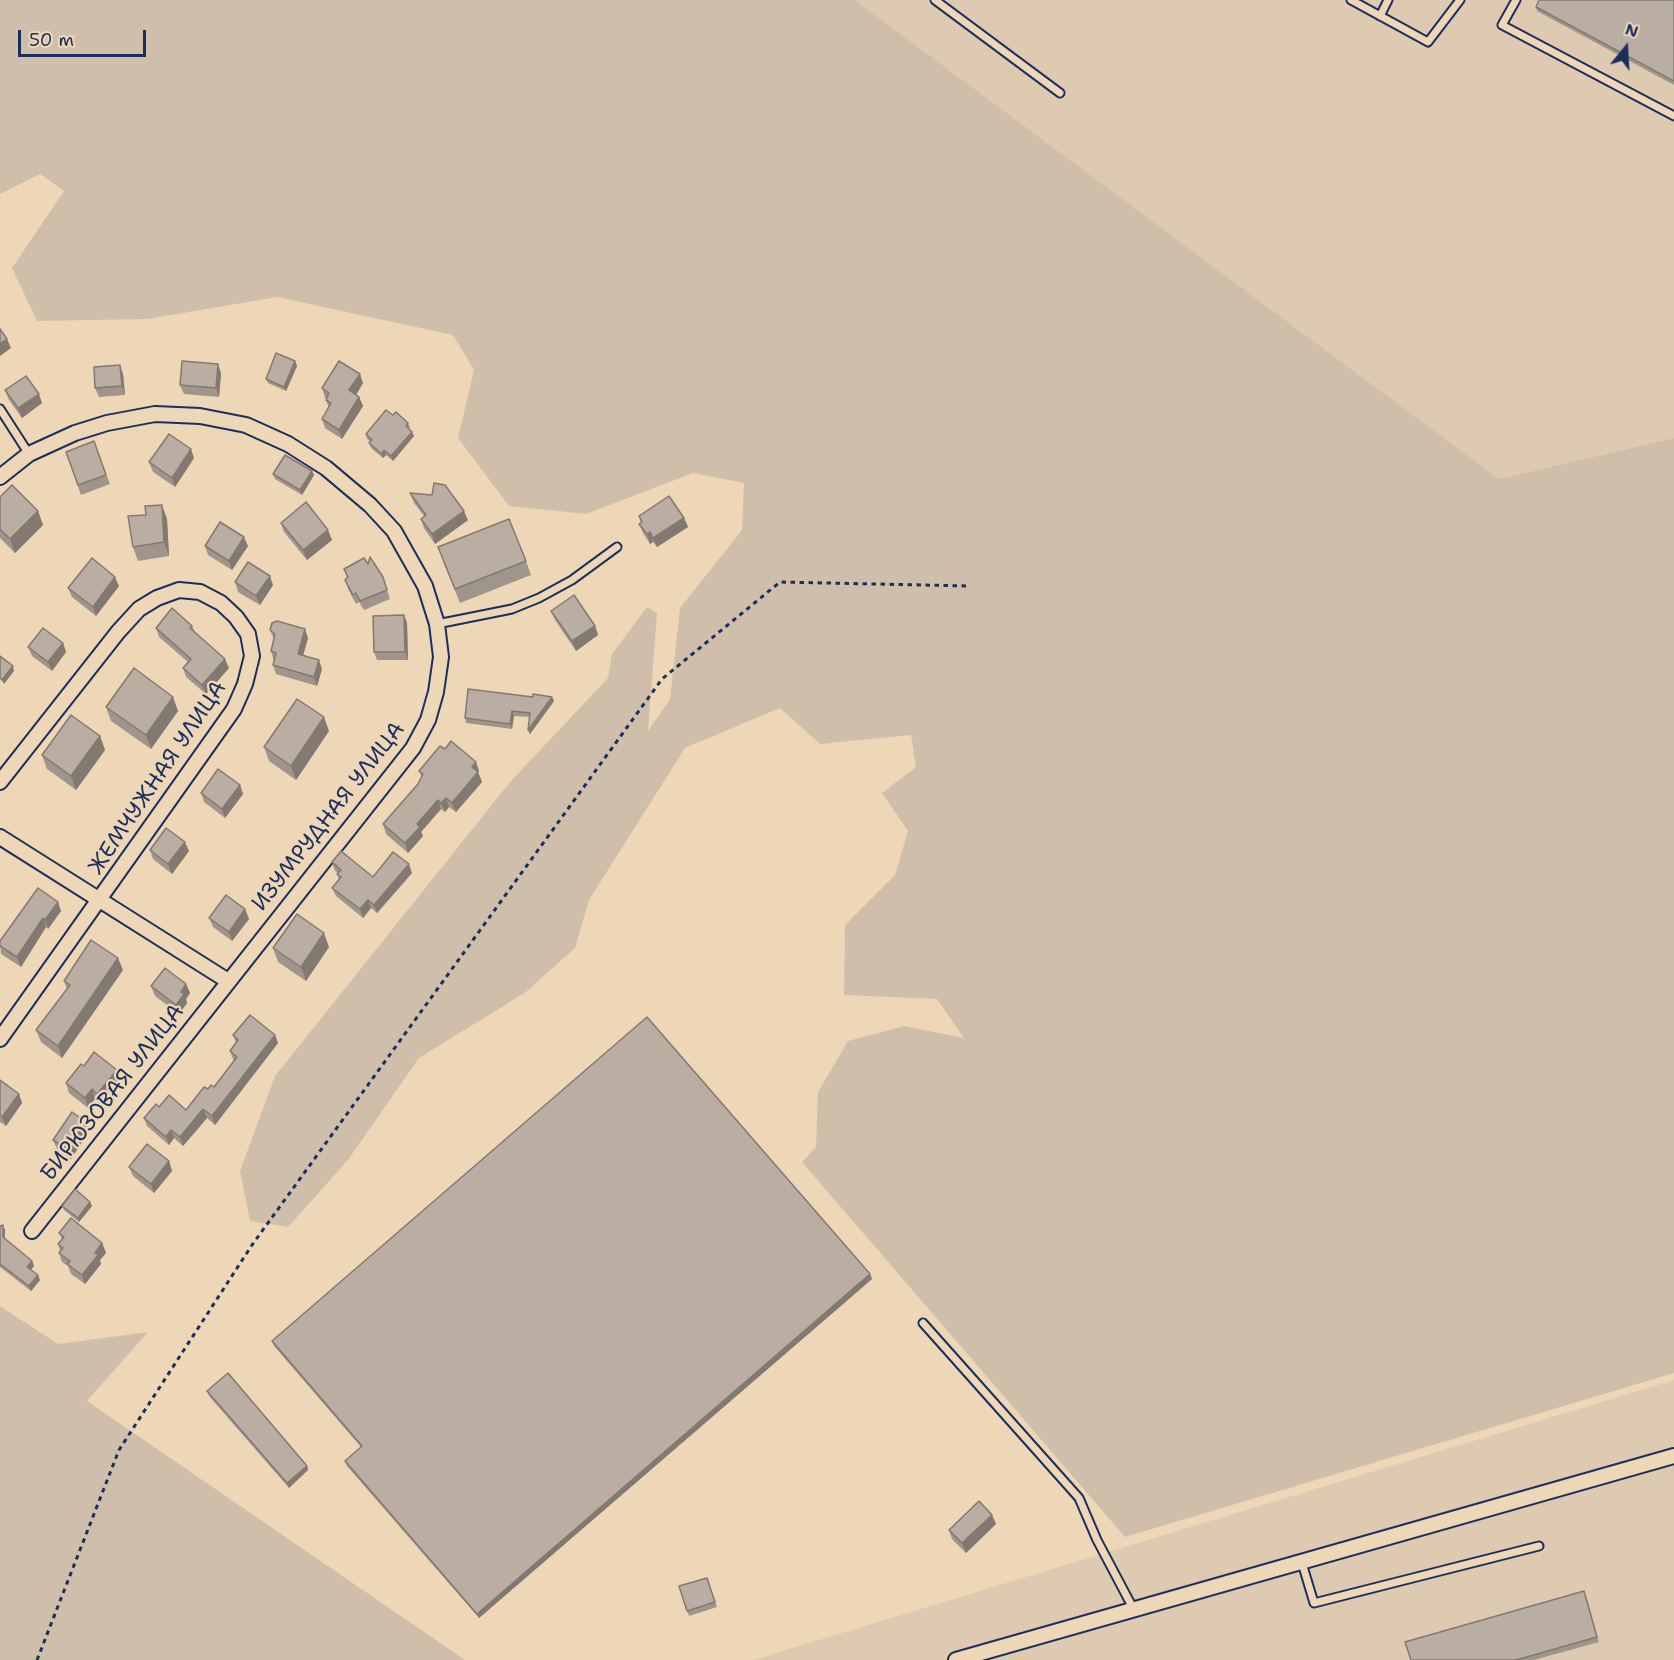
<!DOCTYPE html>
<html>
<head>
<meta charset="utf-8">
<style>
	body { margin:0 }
	#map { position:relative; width:1674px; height:1660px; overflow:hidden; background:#eed7b7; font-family:"Shantell Sans",sans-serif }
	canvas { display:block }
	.north { position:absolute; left:1596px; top:18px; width:60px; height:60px; -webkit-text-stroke:4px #eed7b7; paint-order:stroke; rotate:18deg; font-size:16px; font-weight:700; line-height:24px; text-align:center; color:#1b2f5e }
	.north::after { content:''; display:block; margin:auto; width:21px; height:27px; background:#1b2f5e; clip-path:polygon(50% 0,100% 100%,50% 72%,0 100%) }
	.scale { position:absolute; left:18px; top:30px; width:128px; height:27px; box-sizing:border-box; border:3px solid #1b2f5e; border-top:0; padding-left:8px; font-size:18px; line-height:21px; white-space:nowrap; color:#1b2f5e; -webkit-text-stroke:4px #eed7b7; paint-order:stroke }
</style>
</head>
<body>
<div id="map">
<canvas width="1674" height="1660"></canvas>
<div class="north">N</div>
<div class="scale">50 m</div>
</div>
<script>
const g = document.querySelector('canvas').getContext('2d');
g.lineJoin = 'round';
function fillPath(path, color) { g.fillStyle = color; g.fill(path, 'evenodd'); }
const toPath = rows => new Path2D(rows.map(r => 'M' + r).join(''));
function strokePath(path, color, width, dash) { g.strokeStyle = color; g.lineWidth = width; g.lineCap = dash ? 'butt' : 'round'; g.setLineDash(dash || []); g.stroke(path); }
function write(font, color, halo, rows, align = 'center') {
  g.font = font + ' "Shantell Sans",sans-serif'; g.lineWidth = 4.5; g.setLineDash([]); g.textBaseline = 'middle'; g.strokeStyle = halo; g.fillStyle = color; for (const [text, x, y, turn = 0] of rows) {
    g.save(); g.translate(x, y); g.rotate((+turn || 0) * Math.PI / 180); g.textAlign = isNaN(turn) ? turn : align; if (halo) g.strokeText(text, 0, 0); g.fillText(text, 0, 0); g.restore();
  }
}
const built = toPath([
	[855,0,1674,0,1674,438,1499,479],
	[1674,1380,1674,1660,753,1660]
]);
const green = toPath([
	[0,0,855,0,1499,479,1674,438,1674,1373,1125,1537,802,1162,816,1147,818,1092,848,1041,904,1026,964,1038,937,999,844,995,845,925,895,875,908,831,882,793,916,767,911,735,820,744,780,708,685,748,589,900,575,948,526,992,419,1058,348,1160,288,1227,250,1221,240,1171,275,1076,510,782,608,678,612,654,647,607,657,613,648,731,670,699,680,608,742,530,744,483,693,473,586,514,509,506,458,438,474,370,453,335,277,297,148,319,37,321,12,268,64,191,40,174,0,194],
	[0,1306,58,1344,148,1332,87,1401,465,1660,0,1660]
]);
const path = toPath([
	[37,1660,119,1450,252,1245,662,679,780,582,970,586]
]);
const service = toPath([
	[935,0,1060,93],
	[1351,0,1428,42,1460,0],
	[1516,0,1502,25,1674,116],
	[1380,16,1388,0],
	[0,409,29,454],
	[437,624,512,609,539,598,572,580,617,547],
	[923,1323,1079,1498,1097,1540,1134,1610],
	[1302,1563,1314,1603,1539,1546]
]);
const minor = toPath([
	[0,477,29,454,75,433,107,423,155,414,200,416,246,425,288,444,326,468,370,505,394,531,425,586,437,624,441,657,436,692,428,720,413,748,32,1231],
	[0,782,118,632,139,609,157,598,179,590,200,592,221,603,236,617,248,634,252,656,245,684,234,709,0,1039],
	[0,837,228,981],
	[956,1660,1674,1456]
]);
const wall = toPath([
	[1674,0,1674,85,1537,11,1536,7],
	[295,361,297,366,286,391,268,383,266,379],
	[221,373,219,397,184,394,180,385],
	[123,374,125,395,99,397,95,388],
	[363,383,356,395,359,397,363,406,342,439,325,428,322,419,329,408,326,400,326,398,325,398,322,388],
	[5,390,42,403,22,418,9,400],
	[393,415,408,423,410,427,409,429,414,436,393,461,386,455,383,458,371,448,369,443,371,442,367,439,366,434],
	[94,441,110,484,81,495,66,452],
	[194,458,175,487,153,472,149,462],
	[312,471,314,475,302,495,275,479,273,474],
	[410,493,468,520,435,544,424,528,421,519,424,516,414,503],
	[0,497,38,511,43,525,15,553,0,538],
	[639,516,684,518,688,527,657,547,653,542,650,544,643,533,639,524,641,523],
	[167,519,169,556,138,561,133,547],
	[281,523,332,540,307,560,284,532],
	[205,546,248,546,232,570,208,555],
	[443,561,526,561,531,575,460,603],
	[368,564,383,577,390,599,364,610,359,602,356,604,348,589,345,580,347,578,344,569],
	[235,582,273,585,260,605,238,592],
	[119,586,96,616,72,597,68,588],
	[551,611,595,626,598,635,576,651,555,620],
	[404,615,407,623,408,660,377,660,374,652],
	[192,626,195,632,229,668,206,694,186,677,183,668,188,662,159,637,156,628],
	[270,630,308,638,303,655,322,669,317,686,276,674,273,665,274,661,271,651,274,640],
	[63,643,66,652,52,671,32,656,28,647],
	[554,701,530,734,528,730,530,717,514,716,512,729,466,723,465,718],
	[106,707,178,711,151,749,111,721],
	[329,731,296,780,269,761,264,747],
	[100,736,105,750,76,790,47,769,42,755],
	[445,749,479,771,478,772,482,782,456,812,449,807,445,812,441,809,421,832,423,836,408,853,386,834,383,824,418,784,422,778,419,771],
	[240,785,243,794,225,818,204,802,201,793],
	[150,850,189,851,172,874,153,859],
	[332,862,373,877,412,873,377,913,371,908,363,918,336,896,332,888,339,880,337,874,338,873,335,871],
	[38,888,61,911,48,929,46,927,21,967,1,954,0,941],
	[245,909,249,919,232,941,213,927,209,918],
	[329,947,306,981,278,962,273,948],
	[123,970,62,1058,41,1042,36,1030,67,989,64,981],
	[186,984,190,993,186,999,187,1003,179,1014,155,996,151,986],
	[233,1035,275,1035,278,1043,215,1125,207,1118,183,1146,174,1138,169,1145,147,1126,144,1118,159,1107,186,1110,208,1089,214,1087,234,1061,233,1059,230,1051,236,1043],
	[84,1066,120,1079,101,1103,95,1099,88,1108,69,1093,66,1083],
	[0,1080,19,1094,22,1103,6,1126,0,1122],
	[89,1131,71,1159,57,1149,53,1140],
	[169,1161,172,1171,154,1193,133,1176,129,1167],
	[62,1206,92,1206,79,1222,64,1210],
	[0,1226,5,1230,5,1239,32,1261,34,1266,31,1270,40,1280,31,1291,0,1267],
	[59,1233,102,1243,106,1253,100,1260,101,1264,85,1284,71,1274,68,1266,62,1262,59,1253,60,1251,58,1244,62,1239],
	[870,1274,872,1279,479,1618,347,1466,345,1461,361,1447,274,1346,272,1341],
	[207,1391,307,1466,308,1470,289,1488,209,1396],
	[992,1515,996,1524,966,1553,952,1539,949,1530],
	[707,1578,717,1607,689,1616,679,1586],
	[1586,1596,1599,1642,1534,1660,1411,1660]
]);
const shadedWall = toPath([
	[7,339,11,348,0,356,0,344],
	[295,361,297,366,286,391,284,387],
	[218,364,221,373,219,397,216,388],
	[120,365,123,374,125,395,122,386],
	[360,374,363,383,353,400,349,390],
	[39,394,42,403,22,418,18,408],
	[359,397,363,406,342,439,339,430],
	[412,432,414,436,393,461,391,456],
	[191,449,194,458,175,487,172,478],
	[384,450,386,455,383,458,382,454],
	[312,471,314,475,302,495,300,490],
	[162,505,167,519,169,556,164,542],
	[38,511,43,525,15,553,10,539],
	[464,511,468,520,435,544,432,534],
	[684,518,688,527,657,547,653,538],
	[328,530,332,540,307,560,303,550],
	[650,532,653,542,650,544,647,534],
	[244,537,248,546,232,570,229,561],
	[270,576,273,585,260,605,256,596],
	[115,577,119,586,96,616,93,607],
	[404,615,407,623,408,660,405,652],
	[595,626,598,635,576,651,572,641],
	[305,629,308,638,301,663,298,654],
	[63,643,66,652,52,671,48,662],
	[225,659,229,668,206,694,202,685],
	[319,660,322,669,317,686,314,677],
	[13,666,14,671,4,684,2,680],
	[173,697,178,711,151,749,146,735],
	[552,697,554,701,530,734,528,730],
	[512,711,514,716,512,729,510,724],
	[324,717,329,731,296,780,291,766],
	[100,736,105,750,76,790,71,776],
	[476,762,479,771,475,776,472,767],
	[478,772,482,782,456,812,452,803],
	[240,785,243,794,225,818,222,809],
	[446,798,449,807,445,812,441,803],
	[438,800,441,809,421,832,423,836,408,853,405,843,417,824],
	[185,842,189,851,172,874,168,864],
	[409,864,412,873,377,913,374,905],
	[368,900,371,908,363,918,360,909],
	[58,902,61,911,48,929,45,920],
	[245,909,249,919,232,941,229,932],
	[43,918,46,927,21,967,17,957],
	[324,933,329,947,306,981,301,967],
	[118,958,123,970,62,1058,58,1046],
	[186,984,190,993,186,999,187,1003,179,1014,176,1005,181,992],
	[275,1035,278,1043,215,1125,212,1116],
	[117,1070,120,1079,101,1103,97,1094],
	[92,1089,95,1099,88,1108,85,1098],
	[19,1094,22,1103,6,1126,2,1117],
	[203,1109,207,1118,183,1146,180,1137],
	[86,1122,89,1131,71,1159,68,1149],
	[171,1130,174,1138,169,1145,166,1137],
	[169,1161,172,1171,154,1193,151,1184],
	[90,1202,92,1206,79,1222,78,1218],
	[3,1225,5,1230,5,1242,3,1237],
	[102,1243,106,1253,100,1260,101,1264,85,1284,82,1275,95,1253],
	[32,1261,34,1266,29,1272,27,1267],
	[870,1274,872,1279,479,1618,477,1614],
	[38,1275,40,1280,31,1291,29,1286],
	[307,1466,308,1470,289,1488,287,1483],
	[992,1515,996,1524,966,1553,962,1543]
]);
const building = toPath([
	[1539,0,1674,0,1674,81,1536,7,1539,0],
	[0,329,7,339,0,344,0,329],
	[276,353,295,361,284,387,266,379,276,353],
	[182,361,218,364,216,388,180,385,182,361],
	[339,361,360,374,349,390,359,397,339,430,322,419,331,403,326,400,329,393,322,388,339,361],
	[120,365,122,386,95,388,94,367,120,365],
	[26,376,39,394,18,408,5,390,26,376],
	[386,410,393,415,396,412,408,423,406,426,412,432,391,456,384,450,382,454,369,443,372,440,366,434,386,410],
	[169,434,191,449,172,478,149,462,169,434],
	[94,441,106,475,78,485,66,452,94,441],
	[285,455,312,471,300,490,273,474,285,455],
	[434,483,445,485,464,511,432,534,421,519,426,515,410,493,432,495,434,483],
	[12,485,38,511,10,539,0,529,0,497,12,485],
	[669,496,684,518,653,538,650,532,647,534,639,524,642,522,639,516,669,496],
	[306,502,328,530,303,550,281,523,306,502],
	[162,505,164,542,133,547,128,516,146,515,145,506,162,505],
	[509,519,526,561,455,589,438,547,509,519],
	[220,522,244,537,229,561,205,546,220,522],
	[370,557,383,577,387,590,360,601,356,593,353,595,345,580,348,577,344,569,364,558,368,564,370,557],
	[92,558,115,577,93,607,68,588,92,558],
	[248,562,270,576,256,596,235,582,248,562],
	[574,595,595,626,572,641,551,611,574,595],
	[172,608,192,626,190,628,225,659,202,685,183,668,191,659,156,628,172,608],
	[404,615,405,652,374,652,373,616,404,615],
	[277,621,305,629,298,654,319,660,314,677,273,665,276,653,271,651,275,634,270,630,272,623,277,621],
	[43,628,63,643,48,662,28,647,43,628],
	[0,656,13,666,2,680,0,678,0,656],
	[134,668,173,697,146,735,106,707,134,668],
	[468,689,533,697,533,694,552,697,528,730,530,713,512,711,510,724,465,718,468,689],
	[297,699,324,717,291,766,264,747,297,699],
	[71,715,100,736,71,776,42,755,71,715],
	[451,741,476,762,472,767,478,772,452,803,446,798,441,803,438,800,417,824,420,827,405,843,383,824,418,784,423,774,419,771,440,746,445,749,451,741],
	[218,769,240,785,222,809,201,793,218,769],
	[166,828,185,842,168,864,150,850,166,828],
	[341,851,373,877,393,852,409,864,374,905,368,900,360,909,332,888,341,877,337,874,341,870,332,862,341,851],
	[38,888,58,902,45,920,43,918,17,957,0,946,0,941,38,888],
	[226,895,245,909,229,932,209,918,226,895],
	[297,914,324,933,301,967,273,948,297,914],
	[91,940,118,958,58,1046,36,1030,70,985,64,981,91,940],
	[165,968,186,984,181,992,184,994,176,1005,151,986,165,968],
	[250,1015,275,1035,212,1116,203,1109,180,1137,171,1130,166,1137,144,1118,156,1104,159,1107,169,1095,186,1110,204,1087,208,1089,211,1085,214,1087,237,1057,230,1051,238,1040,233,1035,250,1015],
	[647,1017,870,1274,477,1614,345,1461,362,1446,272,1341,647,1017],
	[94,1052,117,1070,97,1094,92,1089,85,1098,66,1083,81,1064,84,1066,94,1052],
	[0,1080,19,1094,2,1117,0,1115,0,1080],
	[72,1112,86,1122,68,1149,53,1140,72,1112],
	[147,1144,169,1161,151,1184,129,1167,147,1144],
	[75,1189,90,1202,78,1218,62,1206,75,1189],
	[71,1218,102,1243,95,1253,98,1255,82,1275,67,1264,70,1261,59,1253,63,1248,58,1244,64,1237,59,1233,71,1218],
	[3,1225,3,1237,32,1261,27,1267,38,1275,29,1286,0,1264,0,1226,3,1225],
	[228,1373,307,1466,287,1483,207,1391,228,1373],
	[979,1501,992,1515,962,1543,949,1530,979,1501],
	[707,1578,715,1602,687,1611,679,1586,707,1578],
	[1584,1591,1597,1637,1516,1660,1411,1660,1405,1642,1584,1591]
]);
const streetNames = [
	["ЖЕМЧУЖНАЯ УЛИЦА",158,778,-56],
	["ИЗУМРУДНАЯ УЛИЦА",329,817,-52],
	["БИРЮЗОВАЯ УЛИЦА",113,1093,-52]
];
fillPath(built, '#decab0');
fillPath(green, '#cfbfaa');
strokePath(service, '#1b2f5e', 11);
strokePath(minor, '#1b2f5e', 18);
strokePath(path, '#1b2f5e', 3, [4.5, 4.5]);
strokePath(service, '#eed7b7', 7);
strokePath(minor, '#eed7b7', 14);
fillPath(wall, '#a0958a');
fillPath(shadedWall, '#827971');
fillPath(building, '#baada1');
strokePath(building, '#827971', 1.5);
write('22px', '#1b2f5e', '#eed7b7', streetNames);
</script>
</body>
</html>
